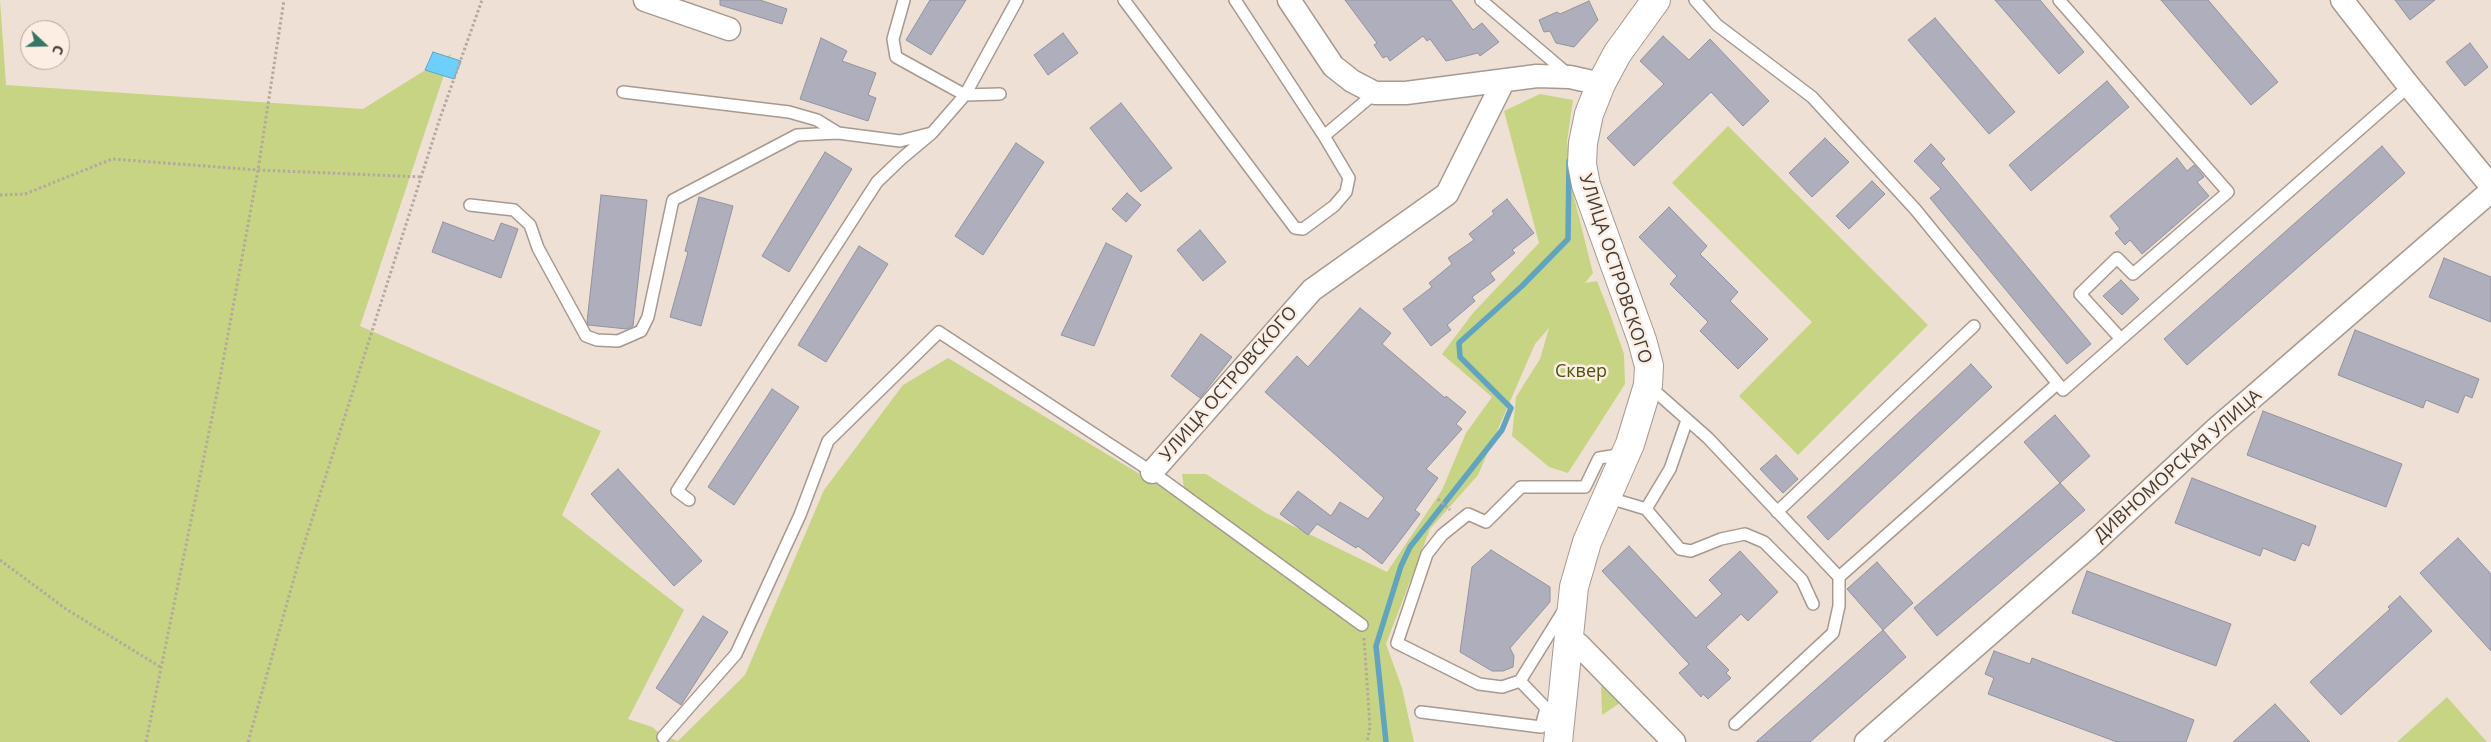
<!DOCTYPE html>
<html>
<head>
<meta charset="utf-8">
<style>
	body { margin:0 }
	#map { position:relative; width:2491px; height:742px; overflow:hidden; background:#efe0d6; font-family:"Open Sans",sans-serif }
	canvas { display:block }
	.north { position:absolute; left:20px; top:20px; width:50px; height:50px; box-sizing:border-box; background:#fceee3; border:1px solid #b1a79e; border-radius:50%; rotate:111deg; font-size:14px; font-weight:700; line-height:20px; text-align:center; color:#413c37 }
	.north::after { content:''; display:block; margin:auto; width:18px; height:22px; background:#357665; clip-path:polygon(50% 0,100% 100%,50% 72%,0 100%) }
</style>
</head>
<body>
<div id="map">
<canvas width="2491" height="742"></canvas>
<div class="north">С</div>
</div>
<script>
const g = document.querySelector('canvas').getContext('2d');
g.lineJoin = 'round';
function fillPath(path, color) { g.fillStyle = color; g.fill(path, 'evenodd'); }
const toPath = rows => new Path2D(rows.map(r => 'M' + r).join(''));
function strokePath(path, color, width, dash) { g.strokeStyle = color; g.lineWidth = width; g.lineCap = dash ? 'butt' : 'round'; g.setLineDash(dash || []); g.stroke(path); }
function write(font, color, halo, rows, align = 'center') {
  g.font = font + ' "Open Sans",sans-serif'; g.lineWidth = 5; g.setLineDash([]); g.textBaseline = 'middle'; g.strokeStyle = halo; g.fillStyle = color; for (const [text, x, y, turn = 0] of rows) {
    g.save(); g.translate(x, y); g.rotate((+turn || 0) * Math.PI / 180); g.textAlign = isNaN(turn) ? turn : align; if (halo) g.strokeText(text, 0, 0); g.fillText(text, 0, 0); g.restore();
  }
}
const green = toPath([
	[0,0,6,85,363,109,451,54,360,326,601,431,562,515,684,610,628,719,652,727,663,736,678,741,745,675,824,490,903,385,948,358,1186,502,1182,474,1206,474,1266,513,1387,572,1442,490,1466,433,1492,397,1442,354,1473,313,1539,243,1504,111,1540,94,1573,100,1567,141,1574,197,1593,273,1585,283,1597,281,1610,314,1624,354,1625,384,1568,473,1549,467,1512,436,1516,397,1540,359,1549,328,1535,344,1478,475,1430,529,1386,644,1402,688,1414,742,0,742],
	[1728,126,1928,325,1798,455,1739,396,1812,322,1672,183],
	[1601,682,1620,703,1602,715],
	[2447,697,2487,742,2397,742,2426,716]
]);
const water = toPath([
	[433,52,461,61,454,79,425,70,433,52]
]);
const stream = toPath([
	[1386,742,1376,646,1401,566,1410,547,1502,430,1511,408,1460,357,1459,343,1522,286,1568,239,1569,161]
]);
const building = toPath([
	[720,0,760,0,787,9,782,24,720,5,720,0],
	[930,0,966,0,931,55,906,40,930,0],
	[1345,0,1451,0,1473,30,1482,23,1499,42,1480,56,1478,53,1446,61,1430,39,1427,41,1423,36,1390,61,1387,56,1383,58,1374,45,1377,43,1345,0],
	[1995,0,2040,0,2084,52,2059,74,1995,0],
	[2161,0,2208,0,2278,82,2251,105,2161,0],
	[2395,0,2435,0,2410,20,2395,0],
	[1589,1,1598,20,1574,47,1556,43,1550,31,1544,32,1539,20,1557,12,1560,14,1589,1],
	[1935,18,2015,112,1989,134,1908,40,1935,18],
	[1063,33,1078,53,1048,75,1034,55,1063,33],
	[1663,36,1689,60,1710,39,1769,101,1743,126,1711,92,1634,166,1607,138,1664,84,1640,61,1663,36],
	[821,38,847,51,842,61,876,73,868,95,876,98,868,121,800,99,821,38],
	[2470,43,2488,67,2465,86,2446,62,2470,43],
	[2107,81,2129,107,2031,191,2009,165,2107,81],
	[1121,103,1172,168,1141,192,1090,128,1121,103],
	[1825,138,1849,162,1812,197,1789,173,1825,138],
	[1016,143,1044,162,983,255,955,236,1016,143],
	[1931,144,1945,159,1941,163,2091,344,2067,364,1930,198,1941,189,1914,161,1931,144],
	[2382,146,2405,173,2187,365,2164,339,2382,146],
	[825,152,852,169,789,272,762,256,825,152],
	[2177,158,2187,171,2194,165,2204,177,2197,182,2209,196,2142,254,2130,240,2125,245,2115,233,2120,229,2110,216,2177,158],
	[1872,181,1885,194,1849,229,1836,216,1872,181],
	[1127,193,1141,205,1126,222,1112,209,1127,193],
	[601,195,647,200,633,326,627,329,588,325,587,322,601,195],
	[699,197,733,206,701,326,670,317,688,252,685,251,699,197],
	[1507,199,1534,233,1512,250,1515,253,1490,273,1495,280,1472,297,1475,301,1447,325,1451,330,1431,346,1403,309,1432,287,1429,283,1452,264,1448,258,1474,240,1469,234,1494,214,1492,211,1507,199],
	[1669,207,1707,246,1700,254,1738,292,1730,301,1768,339,1738,369,1700,331,1708,322,1670,284,1677,276,1639,237,1669,207],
	[443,222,494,241,501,223,518,229,501,278,432,252,443,222],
	[1200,230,1226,262,1203,281,1177,250,1200,230],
	[1106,243,1132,256,1094,346,1061,335,1106,243],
	[859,246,888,264,826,362,798,345,859,246],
	[2444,258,2491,277,2491,322,2429,297,2444,258],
	[2121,280,2139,299,2122,315,2103,296,2121,280],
	[1360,308,1391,333,1382,344,1445,398,1446,396,1466,412,1456,424,1462,429,1426,469,1438,478,1415,510,1420,514,1382,564,1358,546,1356,548,1317,524,1308,535,1280,514,1298,491,1331,516,1340,502,1368,519,1384,498,1265,392,1297,356,1308,367,1360,308],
	[2355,330,2479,379,2472,398,2465,395,2458,413,2426,400,2423,408,2338,375,2355,330],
	[1201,334,1232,357,1200,398,1171,376,1201,334],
	[1971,364,1992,387,1828,540,1807,517,1971,364],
	[772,389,799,407,734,505,708,487,772,389],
	[2263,411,2402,464,2386,507,2247,455,2263,411],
	[2055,415,2090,456,2060,483,2024,442,2055,415],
	[1776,455,1798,479,1783,493,1760,469,1776,455],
	[618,469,702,561,674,586,591,494,618,469],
	[2192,478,2316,526,2309,546,2302,543,2295,561,2263,548,2260,556,2175,523,2192,478],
	[2060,483,2085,510,1937,636,1914,608,2060,483],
	[2458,538,2491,574,2491,651,2420,573,2458,538],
	[1629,546,1696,618,1722,594,1709,580,1740,551,1778,592,1748,621,1741,614,1706,647,1729,670,1726,673,1731,678,1708,699,1703,694,1701,697,1679,673,1689,664,1602,571,1629,546],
	[1491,550,1550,587,1550,602,1510,648,1514,656,1513,667,1503,671,1492,671,1460,652,1472,567,1491,550],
	[1877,562,1913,603,1883,630,1847,589,1877,562],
	[2087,571,2231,624,2216,666,2072,613,2087,571],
	[2400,596,2432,631,2341,715,2310,682,2390,609,2388,607,2400,596],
	[703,616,728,632,681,705,656,688,703,616],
	[1883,630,1906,657,1810,742,1756,742,1883,630],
	[1994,651,2030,664,2032,658,2194,720,2186,742,2117,742,1988,694,1994,678,1985,674,1994,651],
	[2275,704,2310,742,2233,742,2275,704]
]);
const path = toPath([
	[0,195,25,194,112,159,258,170,422,177],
	[1438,499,1450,510],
	[0,560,66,609,162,668],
	[1364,638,1370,727,1367,742],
	[146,742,220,378,258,170,284,0],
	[248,742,300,557,439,121,482,0]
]);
const lane = toPath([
	[904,0,893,39,896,57,965,95,1000,94],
	[1124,0,1295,228,1303,229,1334,206,1346,192,1349,178,1324,136,1375,93],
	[1235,0,1324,136],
	[1481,0,1569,75],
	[1695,0,1717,25,1812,97,1915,209,2063,390,2409,86],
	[2059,0,2228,192,2133,274,2117,258,2080,294,2121,339],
	[623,92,789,112,817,120,838,133],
	[470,205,514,210,530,225,538,248,586,336,597,340,618,341,641,331,648,317,673,200,797,135,838,133,900,141,932,133],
	[1648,385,1708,438,1839,577,1839,606,1833,633,1735,724],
	[1606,497,1646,509,1680,549,1691,551,1721,539,1745,534,1764,542,1802,580,1813,604],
	[689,500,677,491,877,182,901,159,932,133,965,95,1017,0],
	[1646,509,1670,469,1687,420],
	[1777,512,1974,326],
	[1839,577,2057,384],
	[1564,610,1520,681,1502,687,1479,684,1397,643,1427,554,1442,535,1468,514,1486,522,1521,487,1585,487,1599,458,1624,454],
	[1421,712,1541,727,1546,708,1520,681],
	[663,737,736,654,800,515,828,441,939,332,1152,472,1362,625]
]);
const street = toPath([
	[645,0,729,29],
	[1289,0,1333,66,1352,81,1375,93,1406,93,1537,76,1570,77,1601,84],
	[2342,0,2409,86,2491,186],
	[1152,472,1312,290,1447,194,1503,82],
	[1567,643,1578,644,1674,742],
	[1866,742,2091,545,2216,429,2491,191]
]);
const secondary = toPath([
	[1558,742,1574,587,1587,542,1630,444,1648,385,1649,366,1642,340,1586,185,1582,164,1583,143,1589,114,1601,84,1617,54,1656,0]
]);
const streetNames = [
	["УЛИЦА ОСТРОВСКОГО",1615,269,72],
	["УЛИЦА ОСТРОВСКОГО",1229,384,-49],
	["ДИВНОМОРСКАЯ УЛИЦА",2178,466,-42]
];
const parkNames = [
	["Сквер",1581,372]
];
fillPath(green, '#c7d483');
fillPath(water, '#6dd0fc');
strokePath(water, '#60a4c1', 1);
strokePath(stream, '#60a4c1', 5.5);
fillPath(building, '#aeaebd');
strokePath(building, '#9292a0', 1);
strokePath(lane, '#a6998f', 14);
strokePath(street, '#a6998f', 25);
strokePath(secondary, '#a6998f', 30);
strokePath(path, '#b4a9a0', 3, [2.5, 2.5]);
strokePath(lane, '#fff', 11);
strokePath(street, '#fff', 22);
strokePath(secondary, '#fff', 28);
write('18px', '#413c37', '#fceee3', streetNames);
write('18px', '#4b5212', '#fceee3', parkNames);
</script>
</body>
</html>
